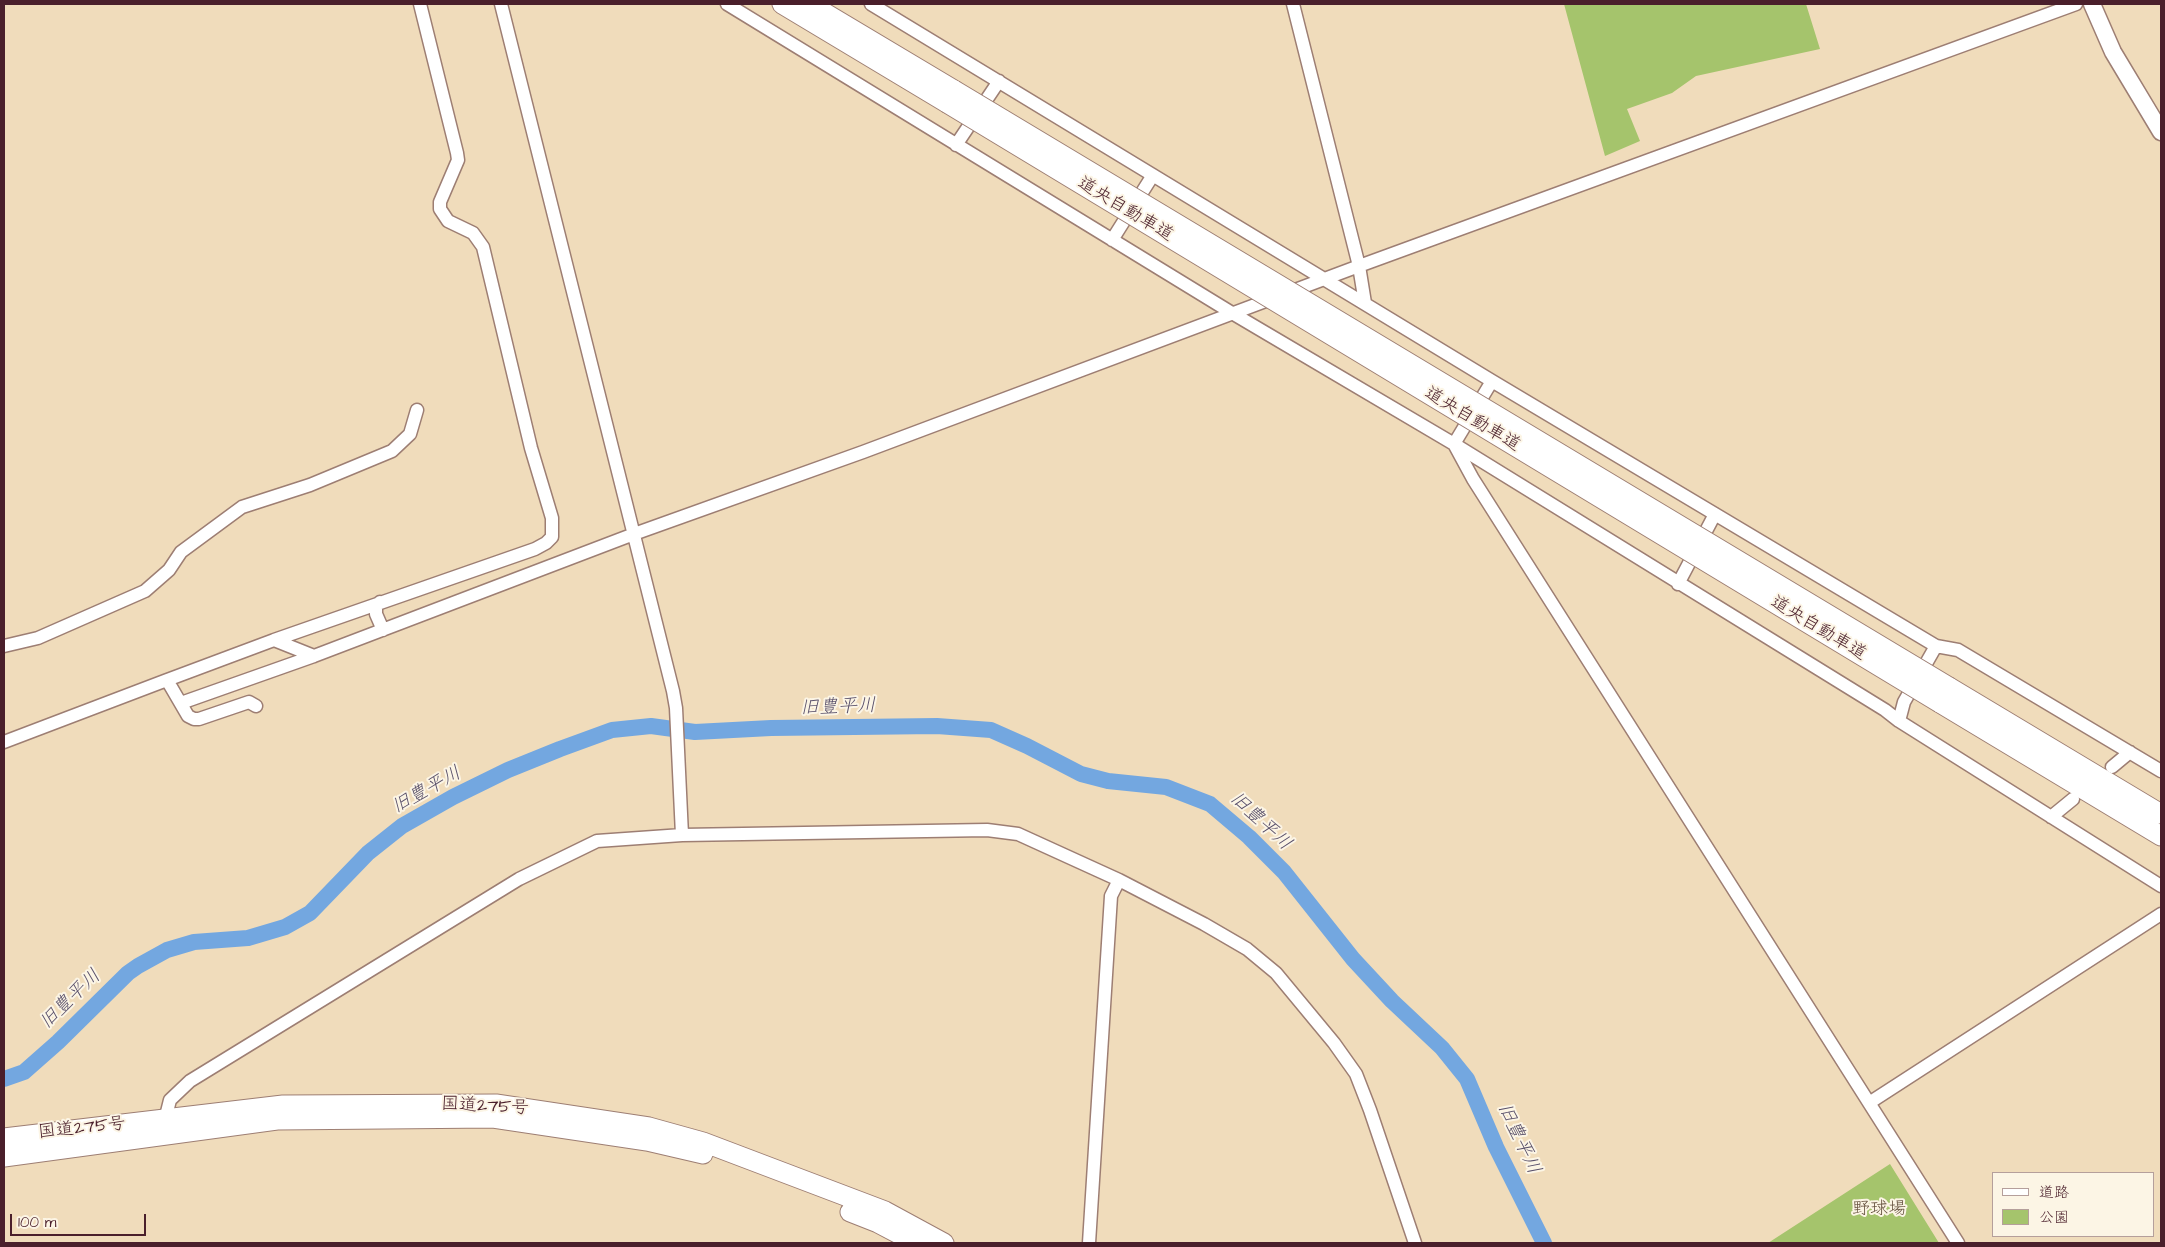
<!DOCTYPE html>
<html>
<head>
<meta charset="utf-8">
<style>
	body { margin:0 }
	#map { position:relative; width:2165px; height:1247px; overflow:hidden; background:#f0dcbb; font-family:"Architects Daughter","Klee One",sans-serif }
	canvas { display:block }
	.frame { position:absolute; inset:0; border:5px solid #4a1f2b; pointer-events:none }
	.legend { position:absolute; left:1992px; top:1172px; width:162px; height:65px; box-sizing:border-box; background:#fcf5e5; border:1px solid #b59f9b; margin:0; padding:6px 9px; list-style:none; font-size:15px; color:#4a1f2b }
	.legend li { display:flex; align-items:center; gap:10px; height:25px }
	.legend b { width:25px; border:1px solid #b59f9b }
	.scale { position:absolute; left:10px; top:1214px; width:136px; height:22px; box-sizing:border-box; border:2px solid #4a1f2b; border-top:0; padding-left:6px; font-size:15px; line-height:18px; white-space:nowrap; color:#4a1f2b; -webkit-text-stroke:4px #fcf5e5; paint-order:stroke }
</style>
</head>
<body>
<div id="map">
<canvas width="2165" height="1247"></canvas>
<div class="frame"></div>
<ul class="legend">
<li><b style="height:6px;background:#fff"></b>道路</li>
<li><b style="height:14px;background:#a5c46c"></b>公園</li>
</ul>
<div class="scale">100 m</div>
</div>
<script>
const g = document.querySelector('canvas').getContext('2d');
g.lineJoin = 'round';
function fillPath(path, color) { g.fillStyle = color; g.fill(path, 'evenodd'); }
const toPath = rows => new Path2D(rows.map(r => 'M' + r).join(''));
function strokePath(path, color, width, dash) { g.strokeStyle = color; g.lineWidth = width; g.lineCap = dash ? 'butt' : 'round'; g.setLineDash(dash || []); g.stroke(path); }
function write(font, color, halo, rows, align = 'center') {
  g.font = font + ' "Architects Daughter","Klee One",sans-serif'; g.lineWidth = 4; g.setLineDash([]); g.textBaseline = 'middle'; g.strokeStyle = halo; g.fillStyle = color; for (const [text, x, y, turn = 0] of rows) {
    g.save(); g.translate(x, y); g.rotate((+turn || 0) * Math.PI / 180); g.textAlign = isNaN(turn) ? turn : align; if (halo) g.strokeText(text, 0, 0); g.fillText(text, 0, 0); g.restore();
  }
}
const green = toPath([
	[1564,4,1806,4,1820,49,1696,76,1672,93,1627,109,1640,141,1605,156],
	[1890,1164,1939,1243,1768,1243]
]);
const river = toPath([
	[4,1079,24,1072,58,1042,128,973,138,966,167,950,194,942,248,938,285,927,310,913,368,853,402,826,453,797,508,770,560,749,612,730,651,726,695,732,771,728,937,726,991,730,1027,746,1081,774,1108,781,1166,787,1210,804,1249,837,1284,872,1353,959,1392,1001,1442,1048,1467,1079,1496,1147,1544,1243]
]);
const minor = toPath([
	[501,4,673,691,676,708,682,835],
	[727,4,1232,313,1454,444,1885,710,1899,721,2161,886],
	[871,4,1492,381,1936,646,1958,650,2161,771],
	[1293,4,1359,266,1365,303],
	[956,145,999,81],
	[1112,240,1153,175],
	[1492,381,1454,444,1473,479,1958,1243],
	[1678,584,1715,514],
	[380,602,376,606,376,614,383,630],
	[274,640,535,549,546,543,552,537,552,518,531,448,483,247,473,233,448,221,440,209,440,202,458,160,457,153,420,4],
	[4,646,38,638,145,591,169,570,181,552,242,507,310,485,392,451,410,434,417,410],
	[167,680,274,640,314,656],
	[181,703,314,656,634,534,863,452,1359,266,2076,4],
	[1899,721,1904,702,1936,646],
	[4,742,167,680,188,716,194,719,199,719,249,702,256,706],
	[2112,767,2130,752],
	[2051,817,2073,799],
	[1869,1103,2161,914],
	[166,1125,165,1120,170,1100,190,1081,519,879,597,841,682,835,987,830,1018,834,1119,880,1204,924,1247,949,1276,973,1334,1043,1356,1074,1370,1110,1415,1243],
	[1089,1243,1111,896,1119,880]
]);
const major = toPath([
	[2092,4,2113,52,2161,132]
]);
const highway = toPath([
	[782,4,947,103],
	[810,4,954,90],
	[1949,687,2161,814],
	[1940,703,2161,836],
	[4,1138,283,1105,496,1104,649,1127,703,1142,885,1211,944,1243],
	[4,1157,277,1120,493,1118,647,1141,703,1154],
	[850,1212,878,1223,916,1243]
]);
const highwayBridge = toPath([
	[954,90,1949,687],
	[947,103,1940,703]
]);
const streetNames = [
	["道央自動車道",1125,210,31],
	["道央自動車道",1472,420,31],
	["道央自動車道",1818,629,31],
	["国道275号",485,1107,3],
	["国道275号",82,1129,-6]
];
const parkNames = [
	["野球場",1879,1210]
];
const waterNames = [
	["旧豊平川",838,708,-2],
	["旧豊平川",427,791,-29],
	["旧豊平川",1260,822,43],
	["旧豊平川",71,1000,-44],
	["旧豊平川",1518,1139,65]
];
fillPath(green, '#a5c46c');
strokePath(river, '#73a7e0', 16);
strokePath(minor, '#9d7e73', 15);
strokePath(major, '#9d7e73', 19);
strokePath(highway, '#9d7e73', 21);
strokePath(minor, '#fff', 12);
strokePath(major, '#fff', 16);
strokePath(highway, '#fff', 19);
strokePath(highwayBridge, '#9d7e73', 21, []);
strokePath(highwayBridge, '#fff', 19);
write('18px', '#4a1f2b', '#fcf5e5', streetNames);
write('18px', '#65513e', '#fcf5e5', parkNames);
write('italic 19px', '#584f6a', '#fcf5e5', waterNames);
</script>
</body>
</html>
